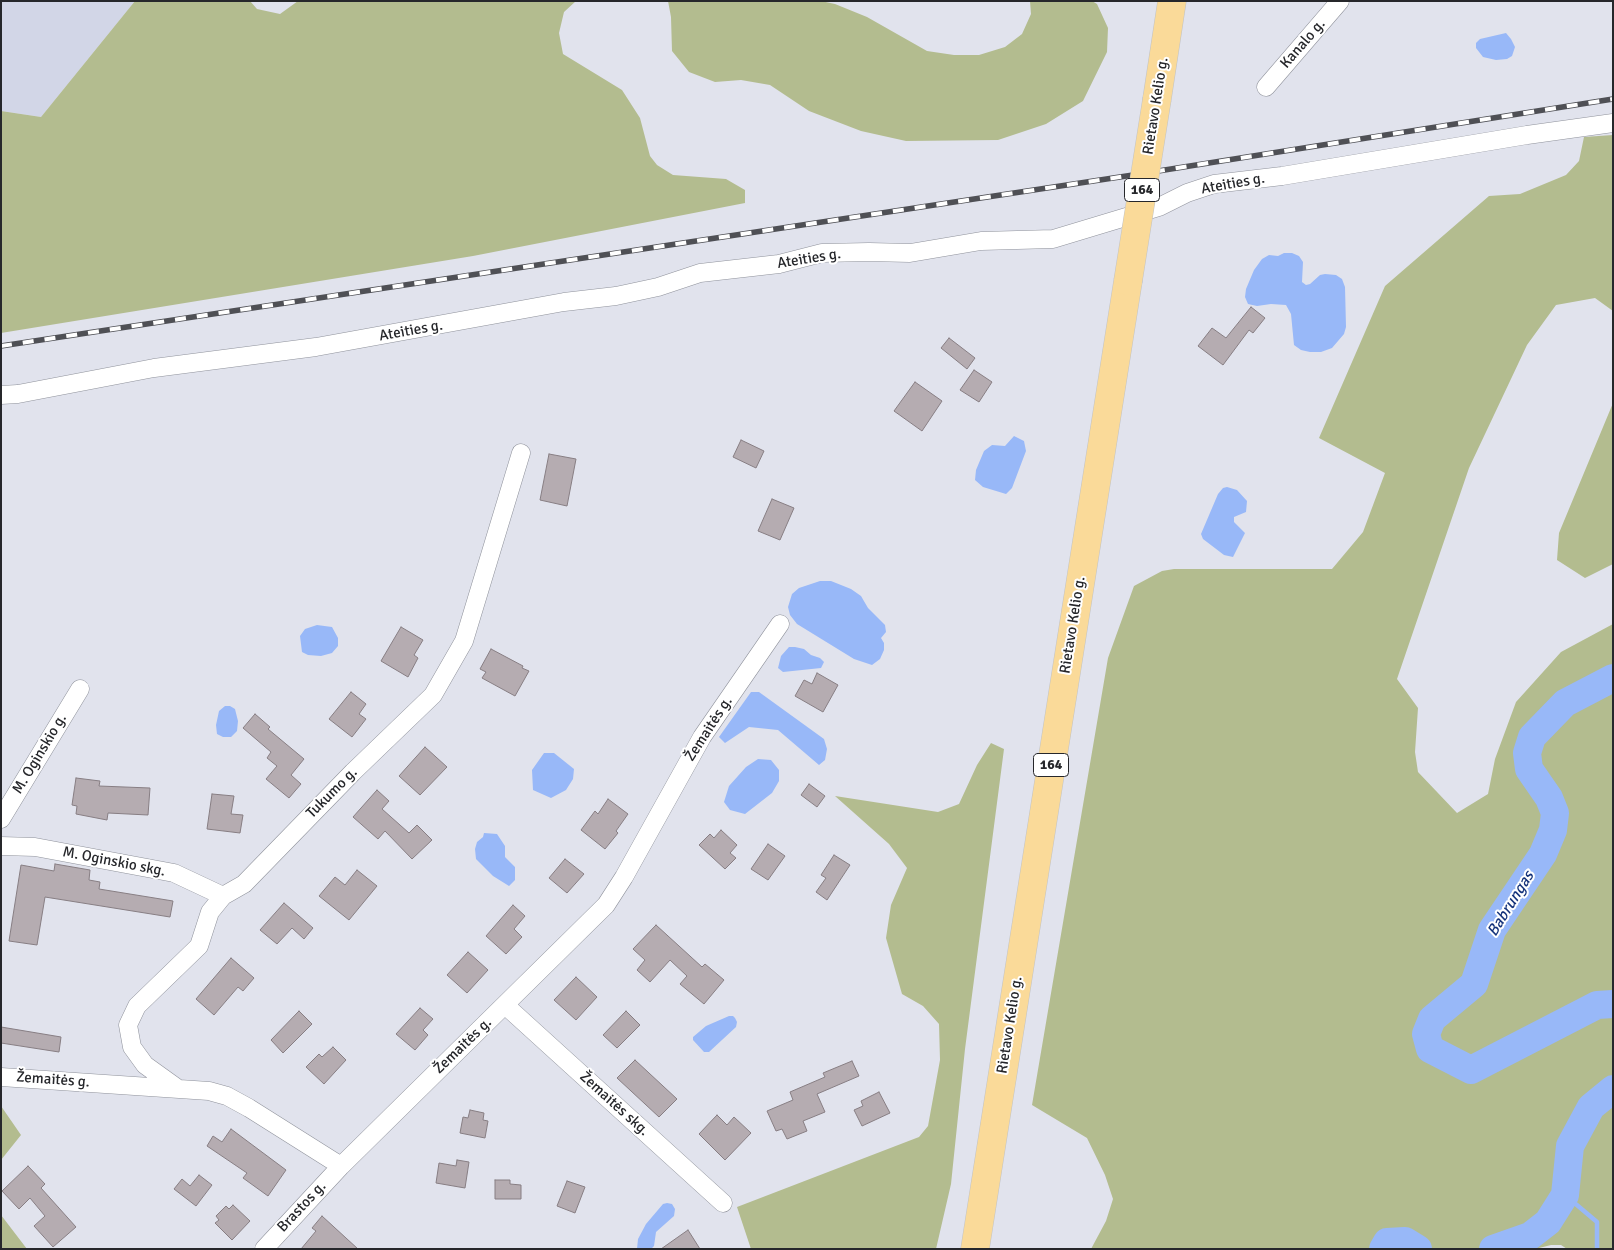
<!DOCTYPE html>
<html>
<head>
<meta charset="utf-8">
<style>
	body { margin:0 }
	#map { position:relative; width:1614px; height:1250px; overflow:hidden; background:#e1e3ed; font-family:Signika,sans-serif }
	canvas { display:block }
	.frame { position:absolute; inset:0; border:2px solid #26272b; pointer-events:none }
</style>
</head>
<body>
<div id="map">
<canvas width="1614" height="1250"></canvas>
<div class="frame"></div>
</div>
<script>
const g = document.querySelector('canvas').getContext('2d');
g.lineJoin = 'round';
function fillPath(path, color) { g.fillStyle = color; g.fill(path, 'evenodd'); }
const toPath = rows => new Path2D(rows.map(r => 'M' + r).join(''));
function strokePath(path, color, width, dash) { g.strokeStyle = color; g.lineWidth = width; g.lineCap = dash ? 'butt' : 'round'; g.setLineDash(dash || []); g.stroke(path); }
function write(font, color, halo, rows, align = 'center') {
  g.font = font + ' Signika,sans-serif'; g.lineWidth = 4; g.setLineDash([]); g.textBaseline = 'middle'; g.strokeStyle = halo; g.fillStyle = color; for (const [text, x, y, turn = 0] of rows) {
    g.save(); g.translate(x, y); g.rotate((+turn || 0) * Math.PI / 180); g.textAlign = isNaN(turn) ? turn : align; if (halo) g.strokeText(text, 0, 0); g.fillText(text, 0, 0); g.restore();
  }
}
const built = toPath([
	[1,1,135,1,41,117,1,111]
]);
const green = toPath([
	[135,1,250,1,257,9,280,14,298,1,576,1,564,12,559,33,563,54,622,90,640,118,650,156,657,165,673,175,726,179,745,190,745,203,473,256,1,333,1,111,41,117],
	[668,1,821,1,835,4,867,17,927,51,954,55,979,55,1005,47,1022,34,1031,14,1030,1,1092,1,1097,4,1108,28,1107,52,1083,101,1046,124,998,140,906,141,861,131,809,111,770,85,741,80,715,82,689,72,672,51,671,17],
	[1613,135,1613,311,1595,298,1556,305,1527,345,1469,468,1397,679,1418,708,1415,752,1418,772,1457,813,1488,794,1495,759,1516,702,1561,652,1613,624,1613,1249,1567,1249,1561,1245,1551,1245,1535,1249,1091,1249,1106,1221,1113,1199,1105,1175,1087,1138,1032,1105,1108,658,1134,586,1162,571,1174,569,1332,569,1363,532,1385,473,1319,438,1385,286,1489,196,1520,194,1566,175,1579,161,1584,137],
	[1613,403,1613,564,1585,578,1557,560,1559,533],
	[991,743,1004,749,965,1049,951,1184,936,1249,751,1249,737,1207,919,1137,928,1126,940,1060,939,1024,923,1006,902,994,886,938,891,905,907,868,889,844,835,796,938,812,959,804,977,765],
	[1,1106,21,1135,1,1160],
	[1,1215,27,1249,1,1249]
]);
const water = toPath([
	[1506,33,1511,39,1515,47,1512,56,1507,59,1496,60,1483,57,1476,48,1476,43,1480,39],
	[1284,253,1292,253,1299,256,1303,262,1302,282,1306,285,1310,284,1320,275,1325,274,1336,275,1342,279,1345,287,1346,327,1344,334,1332,348,1321,352,1310,352,1301,350,1294,345,1291,314,1286,305,1271,304,1257,306,1248,304,1245,297,1246,289,1254,270,1262,259,1269,255,1278,256],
	[1014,436,1024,441,1026,451,1012,488,1006,494,983,487,975,480,976,470,984,451,992,445,1005,446],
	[1227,487,1237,490,1247,501,1246,512,1234,517,1234,522,1245,533,1233,557,1224,555,1203,539,1201,534,1218,494,1223,488],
	[820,581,831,581,851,589,861,596,868,608,885,625,886,632,881,638,884,643,884,650,880,659,872,665,854,659,797,624,790,615,788,607,792,594,799,588],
	[317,625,332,627,338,638,338,646,332,653,321,656,308,655,302,652,300,636,305,629],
	[789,647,795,647,804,649,811,655,820,658,824,662,821,668,783,672,778,668,781,656],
	[751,692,759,692,824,739,827,749,825,760,819,765,778,730,749,727,725,743,719,737],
	[225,706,230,706,235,709,238,721,237,731,231,737,223,737,217,734,216,725,219,711],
	[544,753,554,753,574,769,573,779,566,790,551,798,533,790,532,770],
	[758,759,771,760,779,770,779,781,772,793,745,814,730,810,724,802,729,786,746,767],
	[484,833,497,834,505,846,505,857,515,867,515,880,509,886,493,876,476,859,475,849,477,842,483,837],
	[729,1016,733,1016,735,1018,737,1022,736,1027,709,1052,704,1052,693,1040,693,1037,706,1026],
	[667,1203,672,1204,675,1209,674,1216,656,1232,654,1246,651,1249,637,1249,638,1239,646,1224,663,1204]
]);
const stream = toPath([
	[1565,1195,1597,1222,1597,1249]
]);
const river = toPath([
	[1613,678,1565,703,1532,737,1527,753,1529,769,1549,798,1555,813,1553,830,1543,854,1492,930,1474,984,1432,1019,1426,1034,1430,1049,1471,1070,1597,1005,1613,1004],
	[1383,1249,1387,1242,1405,1241,1418,1249],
	[1493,1249,1530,1236,1548,1222,1565,1195,1570,1146,1591,1107,1613,1089]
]);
const building = toPath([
	[1251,307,1265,318,1253,333,1249,330,1223,365,1198,346,1212,328,1226,338,1251,307],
	[949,338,975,358,967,369,941,348,949,338],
	[974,370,992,382,979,402,960,390,974,370],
	[915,382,942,401,922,431,894,411,915,382],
	[741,440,764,451,756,468,733,457,741,440],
	[549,454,576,459,567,506,540,500,549,454],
	[772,499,794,508,780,540,758,531,772,499],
	[401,627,423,640,414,655,418,658,408,677,381,661,401,627],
	[491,649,523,666,522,668,529,671,515,696,482,678,486,672,480,669,491,649],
	[817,673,838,685,823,712,795,696,804,680,812,684,817,673],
	[351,692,366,704,359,714,366,719,352,737,329,719,351,692],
	[255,714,270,727,268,729,304,759,291,775,301,784,289,798,266,779,277,766,267,758,271,752,243,728,255,714],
	[425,747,447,767,420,795,399,776,425,747],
	[76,778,100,781,99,786,150,788,148,815,108,813,107,820,76,814,77,806,72,805,76,778],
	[809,784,825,796,817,807,801,795,809,784],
	[377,790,389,801,382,809,409,833,417,825,432,840,412,859,385,831,378,839,353,817,377,790],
	[212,794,234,796,231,814,243,815,240,833,207,829,212,794],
	[608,799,628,814,616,831,618,833,605,849,581,830,595,811,598,814,608,799],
	[721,830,737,845,730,853,736,858,725,869,699,845,710,834,714,838,721,830],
	[768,844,785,856,768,880,751,869,768,844],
	[834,855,850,865,827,900,816,892,826,878,821,875,834,855],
	[565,859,584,874,567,893,549,878,565,859],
	[55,864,90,870,89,880,100,882,99,889,173,901,170,917,45,897,37,945,9,941,21,865,54,871,55,864],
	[357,870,377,886,349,920,319,896,335,877,345,885,357,870],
	[284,903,313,928,304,939,292,928,277,944,260,930,284,903],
	[513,905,525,916,514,929,522,937,506,954,486,936,513,905],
	[656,925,702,967,705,964,724,980,704,1004,680,984,687,976,670,960,650,982,637,970,645,960,633,949,656,925],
	[468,952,488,970,467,993,447,975,468,952],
	[231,958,254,978,243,991,238,987,214,1015,196,999,231,958],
	[576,977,597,997,576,1020,554,1000,576,977],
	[420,1008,433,1019,423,1030,428,1035,415,1050,396,1034,420,1008],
	[299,1011,312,1024,283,1053,271,1040,299,1011],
	[626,1011,640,1025,617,1048,603,1035,626,1011],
	[1,1027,61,1037,59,1052,1,1043,1,1027],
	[333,1047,346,1060,324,1084,306,1067,319,1054,322,1057,333,1047],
	[635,1060,677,1099,659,1117,617,1078,635,1060],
	[852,1061,859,1076,817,1094,825,1112,803,1121,807,1131,787,1139,782,1129,776,1131,767,1111,793,1100,790,1092,825,1077,823,1073,852,1061],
	[879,1092,890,1113,862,1126,854,1110,863,1106,861,1101,879,1092],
	[470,1110,484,1113,483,1120,488,1121,485,1138,460,1133,463,1117,468,1118,470,1110],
	[717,1115,727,1125,734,1117,751,1133,725,1160,699,1134,717,1115],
	[231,1129,286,1170,268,1196,243,1178,247,1173,207,1146,213,1136,222,1142,231,1129],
	[457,1160,469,1162,465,1188,436,1183,439,1163,456,1166,457,1160],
	[28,1166,45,1184,41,1188,76,1227,53,1247,34,1226,45,1216,30,1198,19,1209,2,1191,28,1166],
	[199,1175,212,1185,196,1206,174,1189,182,1179,190,1186,199,1175],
	[495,1180,510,1180,510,1184,521,1185,521,1199,495,1199,495,1180],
	[567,1181,585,1187,575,1213,557,1206,567,1181],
	[233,1205,250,1221,232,1240,215,1223,219,1220,216,1216,226,1206,229,1209,233,1205],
	[322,1216,358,1249,301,1249,316,1231,312,1228,322,1216],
	[688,1230,700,1249,661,1249,688,1230]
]);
const minor = toPath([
	[1266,87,1340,1],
	[1,395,18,394,154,368,316,347,564,302,616,296,658,287,700,273,779,264,822,253,869,252,910,253,981,241,1053,239,1159,207,1187,193,1214,184,1282,176,1527,135,1613,123],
	[1,819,80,689],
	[1,846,35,847,174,873,223,896],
	[505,1005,723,1203],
	[1,1077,209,1091,227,1096,249,1108,341,1166,606,905,624,877,702,737,780,624],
	[177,1088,145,1065,132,1047,128,1025,137,1006,199,946,210,912,223,896,244,884,353,772,433,695,464,641,521,453],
	[264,1249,341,1166]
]);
const primary = toPath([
	[1157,99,1172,1],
	[975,1249,1128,281]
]);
const rail = toPath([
	[1,346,1133,175,1613,99]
]);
const primaryBridge = toPath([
	[1128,281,1157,99]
]);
const shields = [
	[1142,190,35],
	[1051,765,35]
];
const shieldNames = [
	["164",1142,190],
	["164",1051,765]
];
const streetNames = [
	["Kanalo g.",1303,44,-49],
	["Rietavo Kelio g.",1156,106,-81],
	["Ateities g.",1233,184,-10],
	["Ateities g.",809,259,-9],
	["Ateities g.",411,331,-10],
	["Rietavo Kelio g.",1073,625,-81],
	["Žemaitės g.",709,729,-57],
	["M. Oginskio g.",40,754,-59],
	["Tukumo g.",332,793,-45],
	["M. Oginskio skg.",114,862,11],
	["Rietavo Kelio g.",1010,1025,-81],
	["Žemaitės g.",463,1046,-44],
	["Žemaitės g.",53,1080,4],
	["Žemaitės skg.",614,1104,42],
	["Brastos g.",302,1207,-47]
];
const waterNames = [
	["Babrungas",1511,904,-58]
];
fillPath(built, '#d2d6e7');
fillPath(green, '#b3bc8f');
fillPath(water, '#98b8f8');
strokePath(stream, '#98b8f8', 4.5);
strokePath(river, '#98b8f8', 28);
fillPath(building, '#b5acb1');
strokePath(building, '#877e83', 1);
strokePath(minor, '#8f929b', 19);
strokePath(primary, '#c2c3c4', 29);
strokePath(minor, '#fff', 18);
strokePath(primary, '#fada99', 28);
strokePath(rail, '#4f5055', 5.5);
strokePath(rail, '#fff', 4, [11]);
strokePath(primaryBridge, '#c2c3c4', 29, []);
strokePath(primaryBridge, '#fada99', 28);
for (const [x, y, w] of shields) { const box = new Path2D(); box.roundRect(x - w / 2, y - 11.5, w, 23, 4); g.fillStyle = '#fff'; g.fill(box); strokePath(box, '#26272b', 1); }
write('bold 14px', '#26272b', null, shieldNames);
write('15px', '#26272b', '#fff', streetNames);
write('italic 16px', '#15337b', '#fff', waterNames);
</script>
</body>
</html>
